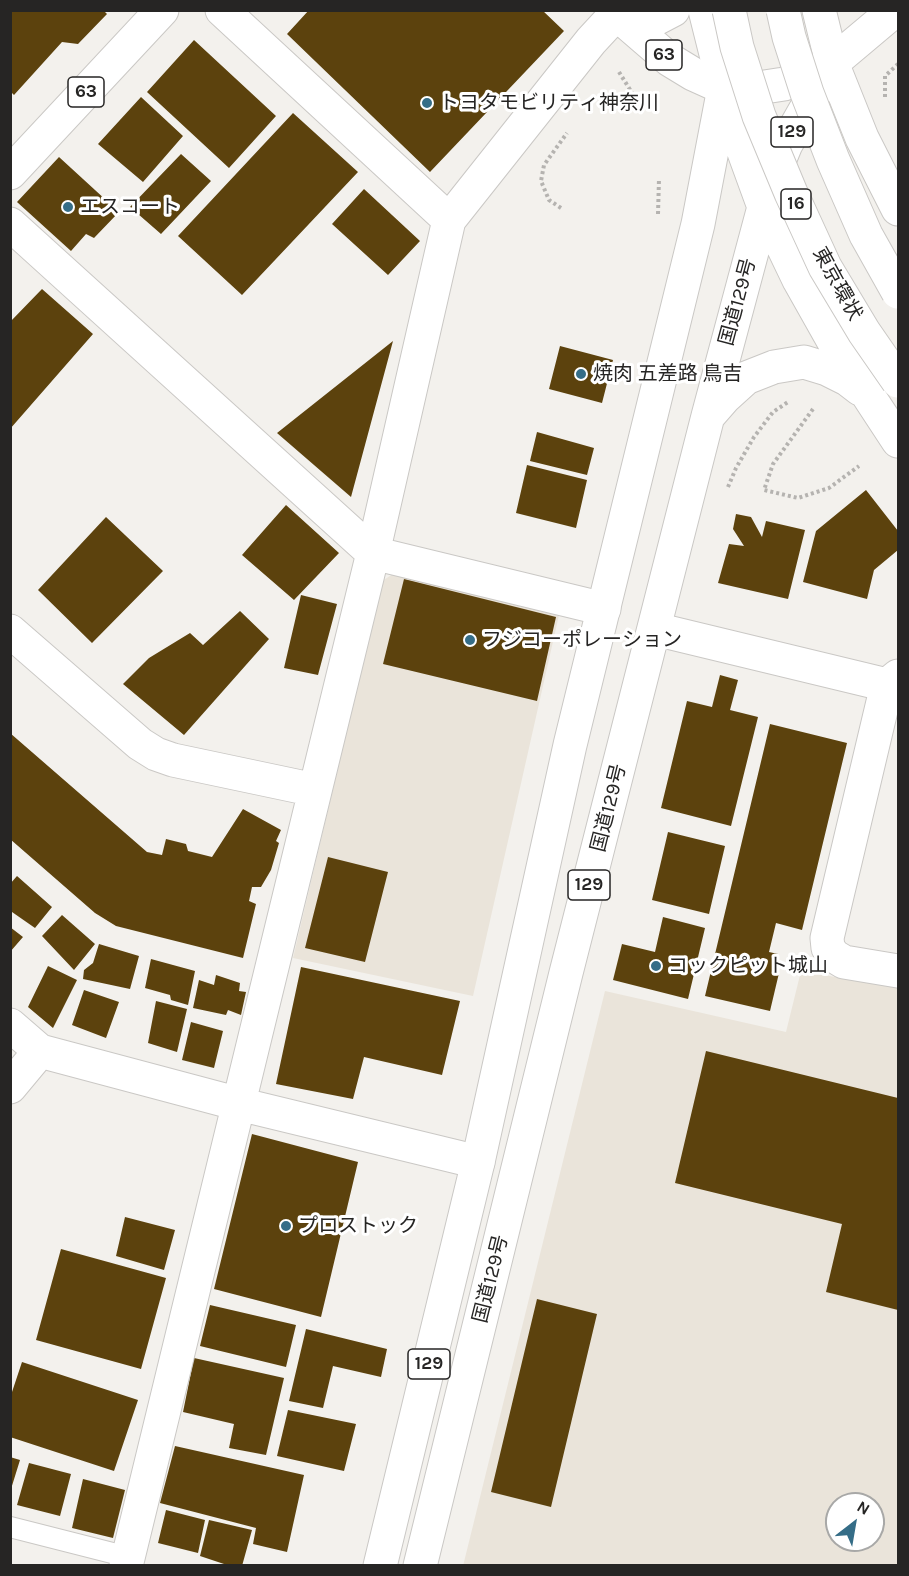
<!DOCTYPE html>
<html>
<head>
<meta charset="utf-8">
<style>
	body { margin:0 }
	#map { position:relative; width:909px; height:1576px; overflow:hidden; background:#f3f1ed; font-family:Karla,sans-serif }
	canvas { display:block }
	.frame { position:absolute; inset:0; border:12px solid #262524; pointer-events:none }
	.north { position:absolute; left:825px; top:1492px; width:60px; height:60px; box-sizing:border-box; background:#fff; border:2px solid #a8a8a7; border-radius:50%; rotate:31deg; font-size:16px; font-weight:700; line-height:24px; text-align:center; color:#262524 }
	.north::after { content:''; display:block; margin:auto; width:21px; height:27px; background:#356d87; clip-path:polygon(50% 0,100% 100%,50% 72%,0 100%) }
</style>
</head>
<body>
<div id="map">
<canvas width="909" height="1576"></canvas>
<div class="frame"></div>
<div class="north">N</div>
</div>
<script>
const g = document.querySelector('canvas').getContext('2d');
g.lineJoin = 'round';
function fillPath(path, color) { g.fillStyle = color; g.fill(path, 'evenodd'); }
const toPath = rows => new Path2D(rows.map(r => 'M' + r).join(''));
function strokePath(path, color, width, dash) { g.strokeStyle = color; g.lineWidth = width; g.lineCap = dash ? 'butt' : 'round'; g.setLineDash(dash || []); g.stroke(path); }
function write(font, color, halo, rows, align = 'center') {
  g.font = font + ' Karla,"Noto Sans JP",sans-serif'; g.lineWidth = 6; g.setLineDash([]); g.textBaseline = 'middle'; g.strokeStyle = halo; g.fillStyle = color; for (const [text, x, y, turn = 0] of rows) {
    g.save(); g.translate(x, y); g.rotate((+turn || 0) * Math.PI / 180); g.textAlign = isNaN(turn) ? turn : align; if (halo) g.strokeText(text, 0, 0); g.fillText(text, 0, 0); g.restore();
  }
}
const built = toPath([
	[393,574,559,615,473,996,293,958,382,581],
	[801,971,898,988,898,1565,463,1566,605,991,786,1032],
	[837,1504,873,1504,873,1540,837,1540]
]);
const building = toPath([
	[10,10,103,10,107,14,78,44,62,42,14,95,10,91],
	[309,10,542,10,564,31,430,172,287,34],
	[194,40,276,116,229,168,147,92],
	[141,97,183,136,143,182,98,144],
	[293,113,358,172,242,295,178,236],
	[181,154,211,181,161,234,130,207],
	[59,157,119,212,94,238,86,234,71,251,17,202],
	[364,189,420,241,388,275,332,224],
	[42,289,93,334,10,429,10,322],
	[393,341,351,497,277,433],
	[560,346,613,360,602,403,549,389],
	[537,432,594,448,587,475,530,461],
	[527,465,587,480,576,528,516,513],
	[866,490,898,531,898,550,874,570,867,599,803,582,816,531],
	[286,505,339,553,294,600,242,555],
	[736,514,751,517,762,537,766,521,805,530,788,599,718,583,729,544,744,546,733,529],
	[106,517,163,571,92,643,38,590],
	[404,579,556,617,537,701,383,664],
	[301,595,337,604,318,675,284,668],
	[240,611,269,639,184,735,123,684,149,658,190,633,203,645],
	[720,675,738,680,730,710,758,717,731,826,661,808,687,701,712,707],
	[770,724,847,743,802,930,776,923,769,952,778,954,774,972,779,973,770,1011,705,996],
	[10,733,147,852,162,855,166,839,186,844,188,851,212,857,243,809,281,830,276,841,279,843,271,870,261,887,252,887,249,901,256,904,243,958,116,926,95,913,10,839],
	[668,832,725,846,709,914,652,900],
	[328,857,388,872,365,962,305,948],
	[17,876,52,907,35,928,12,912,10,912,10,884],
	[62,915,95,944,74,970,42,936],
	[663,917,705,928,688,999,613,980,622,944,655,952],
	[10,927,23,937,10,952],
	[99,944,139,956,130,989,83,979,84,970,93,963],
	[151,959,195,971,188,1005,171,1000,170,995,145,988],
	[48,966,77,980,53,1028,28,1007],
	[301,967,460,1001,442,1075,364,1057,353,1099,276,1084],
	[216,975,240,983,239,991,246,992,241,1015,228,1010,226,1015,193,1008,199,980,214,985],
	[84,990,119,1002,106,1038,72,1025],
	[156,1001,187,1009,177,1052,148,1043],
	[191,1022,223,1031,214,1068,182,1060],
	[706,1051,898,1098,898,1310,826,1292,842,1224,675,1183],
	[252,1134,358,1162,321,1317,214,1289],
	[125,1217,175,1230,164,1270,116,1256],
	[61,1249,166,1278,141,1369,36,1340],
	[537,1299,597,1314,551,1507,491,1492],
	[210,1305,296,1325,286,1367,200,1346],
	[306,1329,387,1349,381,1377,333,1366,323,1408,289,1401],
	[194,1358,284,1378,266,1455,229,1448,234,1424,183,1412],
	[22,1362,138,1400,114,1471,10,1437,10,1398],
	[288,1410,356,1424,344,1471,277,1456],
	[175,1446,304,1475,287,1552,253,1544,256,1528,160,1503],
	[10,1457,20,1460,11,1489,10,1489],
	[29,1463,71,1474,60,1516,17,1505],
	[83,1479,125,1490,113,1538,72,1528],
	[166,1510,205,1520,198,1553,158,1543],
	[209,1520,252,1530,242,1566,230,1566,200,1556]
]);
const path = toPath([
	[619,72,644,112],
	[885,97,885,76,898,64],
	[561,208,549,200,541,181,544,165,567,133],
	[658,214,659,179],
	[813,409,773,464,764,490,798,498,829,488,859,466],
	[728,487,736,468,754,437,773,412,788,402]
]);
const lane = toPath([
	[10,1527,128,1557]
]);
const street = toPath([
	[222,10,449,220],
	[10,224,373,553,604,609],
	[655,629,887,685,898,676],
	[10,631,140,744,156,754,173,760,315,790],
	[887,685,827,938,828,948,834,956,844,962,898,971],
	[10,1025,40,1051,239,1104,478,1162],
	[10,1087,40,1051],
	[126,1566,373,553,449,220,591,41,616,14]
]);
const secondary = toPath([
	[832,63,895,10]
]);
const primary = toPath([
	[612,10,670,60,693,74,724,88,758,88,784,84,812,74,827,66],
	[10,173,162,10]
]);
const highway = toPath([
	[705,10,733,122,764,207,799,280,839,351,898,441],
	[819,10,832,63,862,138,898,209],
	[616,14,632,22,652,21,673,10],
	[711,413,725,397,746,378,774,367,804,362,827,369,847,379,860,389],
	[380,1566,478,1162,570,745,698,224,724,88],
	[420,1566,566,973,708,416,764,207,770,183,786,144,832,63]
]);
const highwayBridge = toPath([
	[729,10,737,47,759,116,791,193,825,267,864,332,898,381],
	[783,10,789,37,807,93,833,160,866,235,898,292]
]);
const markers = [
	[427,103,6,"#356d87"],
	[68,207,6,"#356d87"],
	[581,374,6,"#356d87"],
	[470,640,6,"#356d87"],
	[656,966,6,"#356d87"],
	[286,1226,6,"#356d87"]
];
const shields = [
	[664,55,36],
	[86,92,36],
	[792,132,42],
	[796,204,30],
	[589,885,42],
	[429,1364,42]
];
const shieldNames = [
	["63",664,55],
	["63",86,92],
	["129",792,132],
	["16",796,204],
	["129",589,885],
	["129",429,1364]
];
const poiNames = [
	["トヨタモビリティ神奈川",439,103],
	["エスコート",80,207],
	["焼肉 五差路 鳥吉",593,374],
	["フジコーポレーション",482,640],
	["コックピット城山",668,966],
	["プロストック",298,1226]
];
const streetNames = [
	["東京環状",837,284,61],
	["国道129号",738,302,-75],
	["国道129号",609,808,-76],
	["国道129号",491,1279,-76]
];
fillPath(built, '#eae4da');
fillPath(building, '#5c420d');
strokePath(lane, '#cac8c5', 22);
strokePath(street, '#cac8c5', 35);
strokePath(secondary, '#cac8c5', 35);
strokePath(primary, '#cac8c5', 35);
strokePath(highway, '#cac8c5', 35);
strokePath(path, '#b5b3b0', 4, [3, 3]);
strokePath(lane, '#fff', 20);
strokePath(street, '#fff', 33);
strokePath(secondary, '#fff', 33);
strokePath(primary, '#fff', 33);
strokePath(highway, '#fff', 33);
strokePath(highwayBridge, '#cac8c5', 35, []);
strokePath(highwayBridge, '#fff', 33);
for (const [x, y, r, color] of markers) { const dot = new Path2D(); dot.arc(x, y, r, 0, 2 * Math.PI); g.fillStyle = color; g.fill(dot); strokePath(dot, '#fff', 2); }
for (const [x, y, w] of shields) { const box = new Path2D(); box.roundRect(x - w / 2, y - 15, w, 30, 4.5); g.fillStyle = '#fff'; g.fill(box); strokePath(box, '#262524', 1.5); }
write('bold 18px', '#262524', null, shieldNames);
write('20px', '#262524', '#fff', poiNames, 'left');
write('20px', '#262524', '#fff', streetNames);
</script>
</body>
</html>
